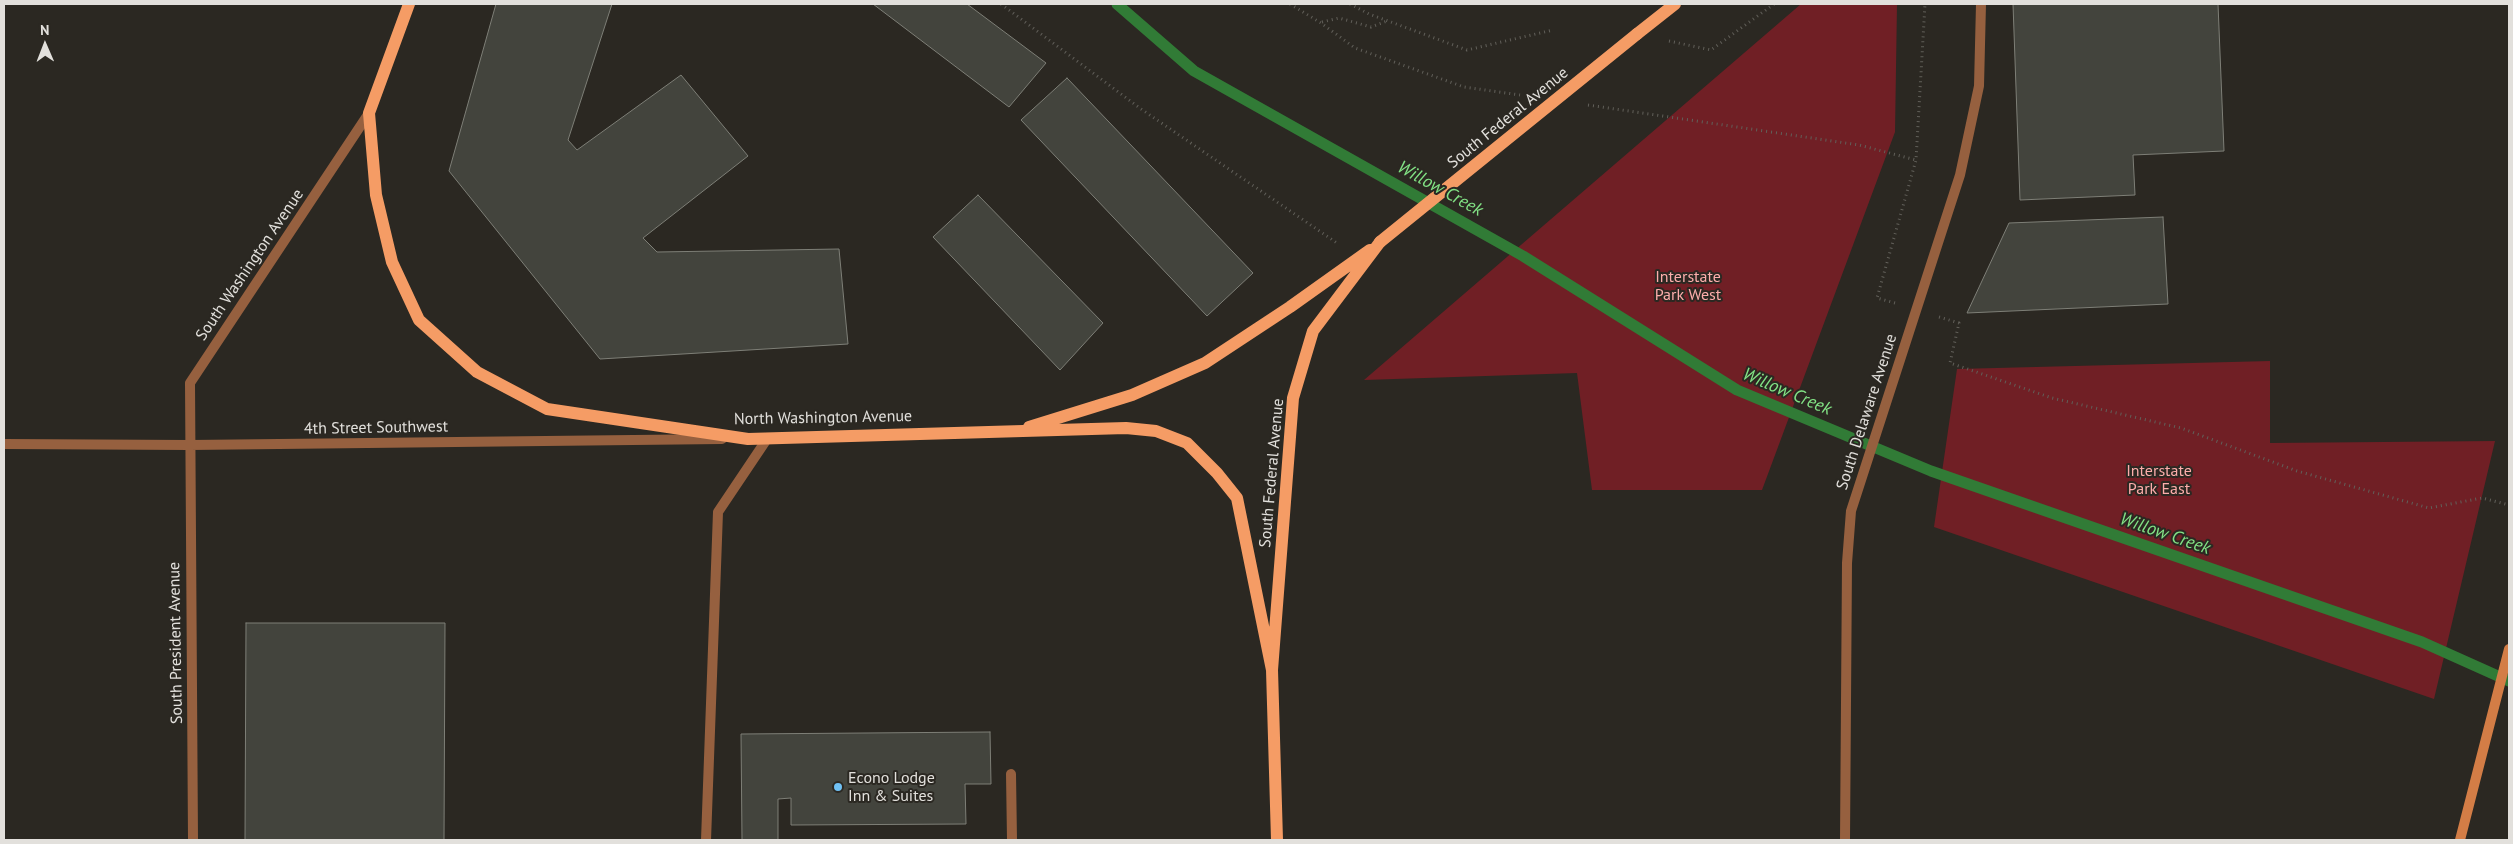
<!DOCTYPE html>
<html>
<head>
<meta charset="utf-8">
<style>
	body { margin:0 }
	#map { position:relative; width:2513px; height:844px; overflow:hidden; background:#2b2822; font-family:"PT Sans",sans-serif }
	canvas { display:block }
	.frame { position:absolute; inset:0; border:5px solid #e2e0dc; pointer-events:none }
	.north { position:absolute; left:20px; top:20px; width:50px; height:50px; -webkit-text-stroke:4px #2b2822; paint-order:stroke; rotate:359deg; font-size:14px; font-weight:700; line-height:20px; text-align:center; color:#e2e0dc }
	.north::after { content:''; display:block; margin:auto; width:18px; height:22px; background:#e2e0dc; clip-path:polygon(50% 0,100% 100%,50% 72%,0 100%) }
</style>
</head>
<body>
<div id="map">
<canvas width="2513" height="844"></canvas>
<div class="frame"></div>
<div class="north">N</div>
</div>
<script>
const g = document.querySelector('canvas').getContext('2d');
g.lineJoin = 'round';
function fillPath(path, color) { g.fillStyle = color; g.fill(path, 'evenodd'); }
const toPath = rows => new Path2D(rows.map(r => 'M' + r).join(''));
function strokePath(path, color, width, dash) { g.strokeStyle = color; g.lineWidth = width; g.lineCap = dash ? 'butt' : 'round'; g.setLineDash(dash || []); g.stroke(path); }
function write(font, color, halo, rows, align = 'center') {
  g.font = font + ' "PT Sans",sans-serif'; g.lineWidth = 4; g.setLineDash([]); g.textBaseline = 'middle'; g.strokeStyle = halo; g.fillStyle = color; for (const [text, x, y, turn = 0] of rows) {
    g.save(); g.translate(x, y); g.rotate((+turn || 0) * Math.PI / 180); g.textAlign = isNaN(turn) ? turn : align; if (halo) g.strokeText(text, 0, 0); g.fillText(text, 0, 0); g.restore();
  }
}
const green = toPath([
	[1801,4,1897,4,1895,132,1762,490,1592,490,1577,373,1364,380],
	[2270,361,2270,443,2495,441,2434,699,1934,527,1957,369]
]);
const stream = toPath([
	[1117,4,1194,71,1523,256,1737,390,1931,471,2422,642,2509,681]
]);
const building = toPath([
	[496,4,612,4,568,140,577,150,681,75,748,156,643,238,657,252,839,249,848,344,600,359,449,171,496,4],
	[873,4,967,4,1046,63,1009,107,873,4],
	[2013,4,2218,4,2224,151,2133,155,2135,195,2020,200,2013,4],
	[1067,78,1253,273,1207,316,1021,120,1067,78],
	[978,195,1103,323,1060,370,933,237,978,195],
	[2163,217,2168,304,1967,313,2009,223,2163,217],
	[246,623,445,623,444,840,245,840,246,623],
	[990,732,991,784,965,784,966,824,791,825,791,798,778,799,778,840,742,840,741,734,990,732]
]);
const path = toPath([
	[1001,4,1141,109,1337,243],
	[1290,4,1321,23,1355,48,1464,87,1520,95],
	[1350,4,1369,14,1467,50,1553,30],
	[1322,22,1339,18,1371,27,1387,21],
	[1669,41,1711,50,1774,4],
	[1588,105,1859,145,1916,160],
	[1895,303,1877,298,1916,160,1925,4],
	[1939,317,1959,323,1950,363,2052,398,2181,428,2297,471,2429,508,2482,498,2509,505]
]);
const service = toPath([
	[1011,774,1012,840],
	[706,840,718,512,767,439]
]);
const minor = toPath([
	[4,444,190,445,722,439],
	[193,840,190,383,369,113],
	[1845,840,1847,563,1851,511,1960,175,1979,86,1981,4]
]);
const secondary = toPath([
	[2460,840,2509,649]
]);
const primary = toPath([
	[409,4,369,113,376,195,392,262,419,320,477,372,547,409,748,439,1126,428,1156,431,1187,443,1217,473,1237,498,1272,670],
	[1637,34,1675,4],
	[1029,427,1132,395,1205,363,1290,307,1370,250],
	[1277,840,1272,670,1293,398,1313,331,1380,242]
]);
const primaryBridge = toPath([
	[1380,242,1637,34]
]);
const markers = [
	[838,787,5,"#70c1f4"]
];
const streetNames = [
	["South Federal Avenue",1508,118,-39],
	["South Washington Avenue",250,265,-56],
	["South Delaware Avenue",1867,412,-72],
	["North Washington Avenue",823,418,-1],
	["4th Street Southwest",376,428,-1],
	["South Federal Avenue",1272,473,-85],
	["South President Avenue",176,643,-91]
];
const parkNames = [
	["Interstate",1688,277],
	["Park West",1688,295],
	["Interstate",2159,471],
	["Park East",2159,489]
];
const poiNames = [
	["Econo Lodge",848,778],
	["Inn & Suites",848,796]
];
const waterNames = [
	["Willow Creek",1440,189,29],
	["Willow Creek",1787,392,23],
	["Willow Creek",2165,534,19]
];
fillPath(green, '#701f25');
strokePath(stream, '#317b36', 11);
fillPath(building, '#43443d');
strokePath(building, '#7e7f77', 1);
strokePath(path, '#62605a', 3, [1, 4]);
strokePath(service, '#96603f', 10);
strokePath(minor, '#96603f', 10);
strokePath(secondary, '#d37d46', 10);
strokePath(primary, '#f59c65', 12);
strokePath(primaryBridge, '#f59c65', 12);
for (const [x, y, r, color] of markers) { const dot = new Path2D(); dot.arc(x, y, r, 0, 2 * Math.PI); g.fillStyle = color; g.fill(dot); strokePath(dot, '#2b2822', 2); }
write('16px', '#e2e0dc', '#2b2822', streetNames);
write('16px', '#fdadab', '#2b2822', parkNames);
write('16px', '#e2e0dc', '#2b2822', poiNames, 'left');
write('italic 18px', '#82e285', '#2b2822', waterNames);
</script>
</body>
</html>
